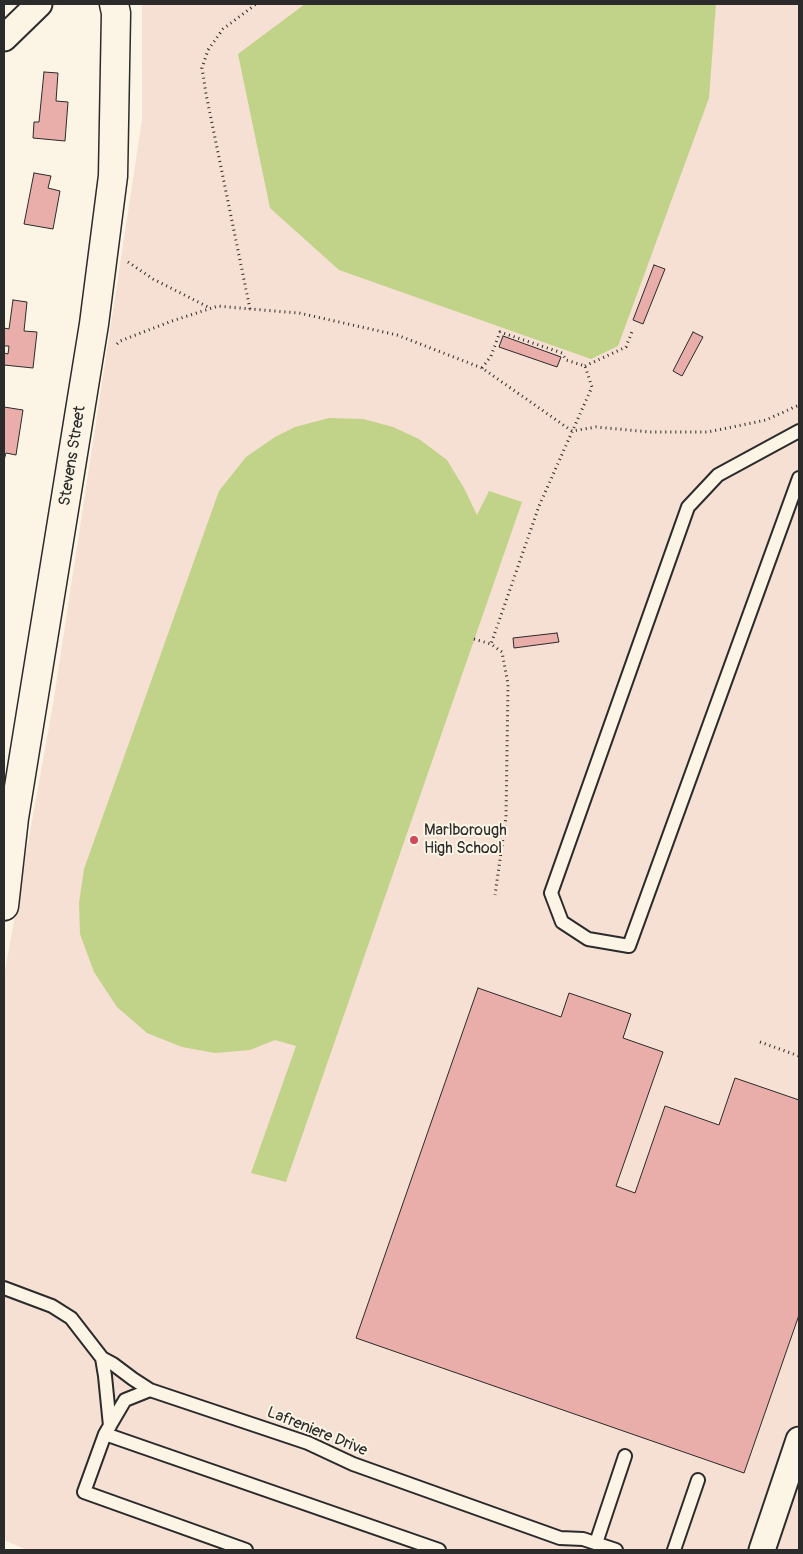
<!DOCTYPE html>
<html>
<head>
<meta charset="utf-8">
<style>
	body { margin:0 }
	#map { position:relative; width:803px; height:1554px; overflow:hidden; background:#fcf5e5; font-family:Pangolin,sans-serif }
	canvas { display:block }
	.frame { position:absolute; inset:0; border:5px solid #2b2b2b; pointer-events:none }
</style>
</head>
<body>
<div id="map">
<canvas width="803" height="1554"></canvas>
<div class="frame"></div>
</div>
<script>
const g = document.querySelector('canvas').getContext('2d');
g.lineJoin = 'round';
function fillPath(path, color) { g.fillStyle = color; g.fill(path, 'evenodd'); }
const toPath = rows => new Path2D(rows.map(r => 'M' + r).join(''));
function strokePath(path, color, width, dash) { g.strokeStyle = color; g.lineWidth = width; g.lineCap = dash ? 'butt' : 'round'; g.setLineDash(dash || []); g.stroke(path); }
function write(font, color, halo, rows, align = 'center') {
  g.font = font + ' Pangolin,sans-serif'; g.lineWidth = 4; g.setLineDash([]); g.textBaseline = 'middle'; g.strokeStyle = halo; g.fillStyle = color; for (const [text, x, y, turn = 0] of rows) {
    g.save(); g.translate(x, y); g.rotate((+turn || 0) * Math.PI / 180); g.textAlign = isNaN(turn) ? turn : align; if (halo) g.strokeText(text, 0, 0); g.fillText(text, 0, 0); g.restore();
  }
}
const built = toPath([
	[142,4,799,4,799,1550,27,1550,4,1540,4,976,53,704,142,120]
]);
const green = toPath([
	[305,4,716,4,709,98,618,346,591,359,339,270,270,208,238,54],
	[329,418,363,419,393,427,419,439,447,460,464,488,477,515,489,491,522,502,286,1182,251,1173,296,1046,275,1040,250,1050,215,1053,182,1047,147,1033,117,1007,94,972,80,934,79,903,84,869,219,491,246,457,275,437,295,427]
]);
const building = toPath([
	[44,72,58,73,56,101,68,102,65,141,33,138,34,122,39,122,44,72],
	[34,173,51,176,48,188,60,191,53,229,24,224,34,173],
	[654,265,665,269,643,324,633,320,654,265],
	[13,300,27,302,24,331,37,332,33,368,4,365,4,353,8,354,9,346,4,346,4,328,9,329,13,300],
	[693,332,703,337,682,376,673,371,693,332],
	[503,336,561,357,557,367,499,347,503,336],
	[4,407,23,410,16,455,6,453,4,460,4,407],
	[557,633,559,642,514,648,513,638,557,633],
	[478,988,561,1017,569,993,631,1014,623,1038,663,1052,616,1186,635,1193,665,1106,719,1125,735,1078,799,1100,799,1315,744,1473,356,1338,478,988]
]);
const path = toPath([
	[128,262,153,279,210,308],
	[250,309,206,94,202,68,208,50,223,29,256,4],
	[117,344,120,341,172,321,218,306,250,309,299,313,397,335,482,368,572,431,596,427,650,432,708,432,766,420,799,405],
	[585,366,626,347,633,329],
	[482,368,491,356,500,332,562,353,566,360,585,366,592,387,539,506,491,644,502,652,508,684,506,817,495,895],
	[474,639,491,644],
	[760,1042,799,1056]
]);
const lane = toPath([
	[799,431,718,475,688,507,551,893,562,922,588,939,629,946,799,478],
	[4,1288,52,1306,71,1318,102,1358,113,1364,133,1379,150,1390,308,1443,353,1464,560,1538,583,1539,616,1550],
	[102,1358,105,1376,110,1426],
	[150,1390,125,1400,105,1434,84,1492,246,1550],
	[105,1434,439,1550],
	[596,1543,625,1456],
	[674,1550,698,1480]
]);
const street = toPath([
	[4,38,39,4],
	[762,1550,799,1440]
]);
const secondary = toPath([
	[4,906,14,818,94,324,113,176,116,13,114,4]
]);
const markers = [
	[414,840,5,"#d1495b"]
];
const streetNames = [
	["Stevens Street",73,456,-81],
	["Lafreniere Drive",317,1432,22]
];
const poiNames = [
	["Marlborough",424,831],
	["High School",424,849]
];
fillPath(built, '#f6e0d3');
fillPath(green, '#c0d388');
fillPath(building, '#e9aea9');
strokePath(building, '#2b2b2b', 1);
strokePath(lane, '#2b2b2b', 16);
strokePath(street, '#2b2b2b', 29);
strokePath(secondary, '#2b2b2b', 31);
strokePath(path, '#2b2b2b', 3, [1, 4]);
strokePath(lane, '#fcf5e5', 12);
strokePath(street, '#fcf5e5', 25);
strokePath(secondary, '#fcf5e5', 28);
for (const [x, y, r, color] of markers) { const dot = new Path2D(); dot.arc(x, y, r, 0, 2 * Math.PI); g.fillStyle = color; g.fill(dot); strokePath(dot, '#fcf5e5', 2); }
write('16px', '#2b2b2b', '#fcf5e5', streetNames);
write('16px', '#2b2b2b', '#fcf5e5', poiNames, 'left');
</script>
</body>
</html>
